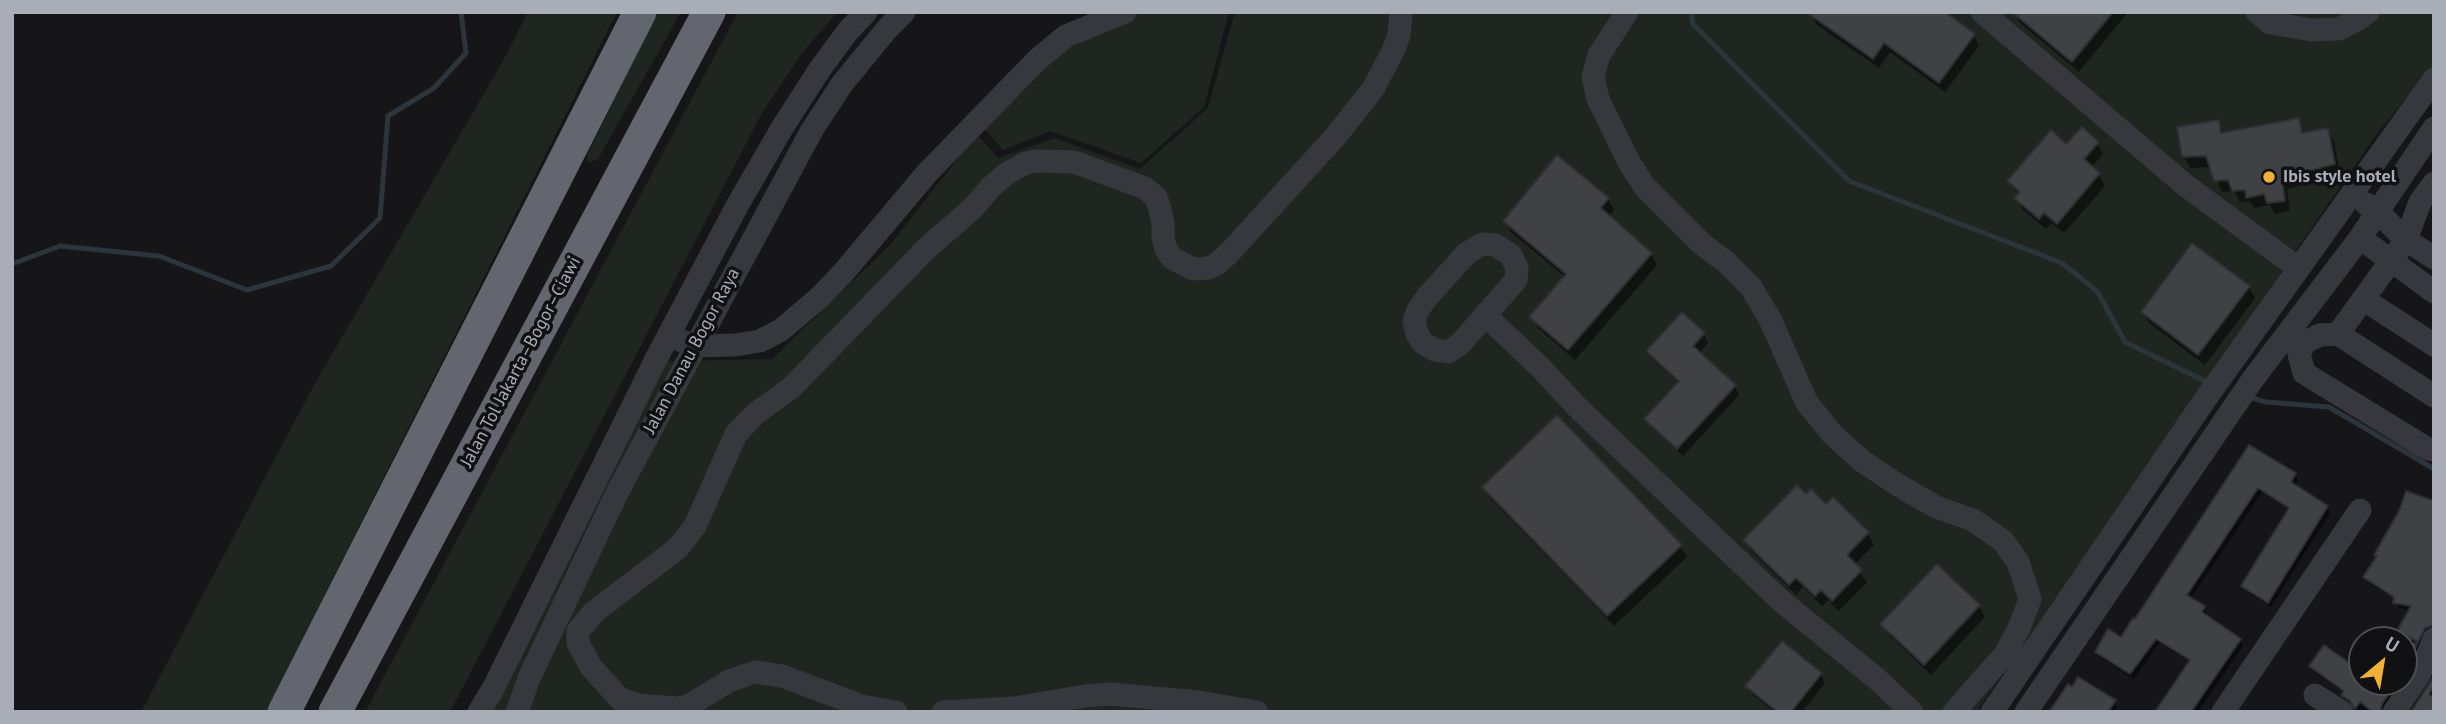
<!DOCTYPE html>
<html>
<head>
<meta charset="utf-8">
<style>
	body { margin:0 }
	#map { position:relative; width:2446px; height:724px; overflow:hidden; background:#161618; font-family:"PT Sans",sans-serif }
	canvas { display:block }
	.frame { position:absolute; inset:0; border:14px solid #a8adb8; pointer-events:none }
	.north { position:absolute; left:2348px; top:626px; width:70px; height:70px; box-sizing:border-box; background:#111113; border:2px solid #4d4f55; border-radius:50%; rotate:30deg; font-size:19px; font-weight:700; line-height:28px; text-align:center; color:#a8adb8 }
	.north::after { content:''; display:block; margin:auto; width:24px; height:32px; background:#f2b134; clip-path:polygon(50% 0,100% 100%,50% 72%,0 100%) }
</style>
</head>
<body>
<div id="map">
<canvas width="2446" height="724"></canvas>
<div class="frame"></div>
<div class="north">U</div>
</div>
<script>
const g = document.querySelector('canvas').getContext('2d');
g.lineJoin = 'round';
function fillPath(path, color) { g.fillStyle = color; g.fill(path, 'evenodd'); }
const toPath = rows => new Path2D(rows.map(r => 'M' + r).join(''));
function strokePath(path, color, width, dash) { g.strokeStyle = color; g.lineWidth = width; g.lineCap = dash ? 'butt' : 'round'; g.setLineDash(dash || []); g.stroke(path); }
function write(font, color, halo, rows, align = 'center') {
  g.font = font + ' "PT Sans",sans-serif'; g.lineWidth = 7; g.setLineDash([]); g.textBaseline = 'middle'; g.strokeStyle = halo; g.fillStyle = color; for (const [text, x, y, turn = 0] of rows) {
    g.save(); g.translate(x, y); g.rotate((+turn || 0) * Math.PI / 180); g.textAlign = isNaN(turn) ? turn : align; if (halo) g.strokeText(text, 0, 0); g.fillText(text, 0, 0); g.restore();
  }
}
const green = toPath([
	[528,12,617,12,266,712,141,712,314,385,503,61],
	[658,12,681,12,598,159,588,163,587,155],
	[738,12,837,12,800,56,763,111,450,712,365,712],
	[1108,12,1229,12,1204,107,1141,163,1050,131,1003,150,984,128,1056,50],
	[1235,12,2434,12,2434,77,2424,75,2376,135,2292,256,2137,487,1976,712,484,712,657,361,772,359,890,245,977,134,998,158,1055,138,1140,169,1208,108]
]);
const shadow = toPath([
	[2014,12,2128,12,2079,72,2020,23],
	[1811,14,1974,35,1979,46,1945,92,1890,52,1879,68,1817,25],
	[2298,120,2305,134,2327,130,2334,141,2340,175,2287,189,2290,211,2275,214,2270,205,2254,208,2250,201,2240,202,2234,191,2222,192,2211,167,2190,168,2184,157,2218,122,2225,134],
	[2097,143,2103,154,2091,168,2099,175,2105,186,2064,233,2051,223,2046,229,2023,210,2017,199,2019,195,2009,181,2066,146],
	[1608,199,1614,210,1608,217,1651,254,1657,265,1575,360,1538,328,1531,317,1565,277,1511,232,1505,221],
	[2249,287,2255,298,2205,365,2149,323,2143,312],
	[1704,334,1708,343,1699,354,1735,386,1739,395,1683,456,1651,427,1647,419,1680,383,1653,360,1649,352],
	[2250,448,2295,475,2298,480,2294,487,2327,507,2330,513,2271,607,2246,591,2243,586,2290,510,2262,492,2190,599,2204,608,2207,613,2205,616,2240,640,2243,646,2198,712,2157,712,2191,662,2159,643,2134,679,2100,657,2097,652,2122,639,2136,622],
	[1484,487,1680,546,1687,557,1614,626,1490,498],
	[1806,497,1826,506,1833,500,1868,534,1874,545,1854,565,1867,582,1839,611,1828,600,1822,606,1803,587,1796,595,1751,551,1745,540],
	[2434,503,2434,630,2404,680,2404,640,2394,640,2411,610,2398,607,2395,599,2368,582,2365,577,2378,558,2376,555],
	[1937,567,1979,606,1985,617,1931,675,1889,635,1883,624],
	[2362,663,2362,682,2403,682,2384,712,2357,712,2356,708,2346,700,2343,695,2345,693,2313,671,2311,666,2357,671],
	[1821,674,1825,683,1802,712,1774,712,1752,694,1748,686],
	[2434,680,2434,712,2413,712],
	[2114,702,2117,707,2114,712,2052,712]
]);
const stream = toPath([
	[1691,12,1693,24,1849,181,2062,263,2097,291,2125,342,2209,383],
	[12,264,60,246,159,256,247,290,331,266,380,218,388,116,434,88,466,53,461,12],
	[2248,397,2266,402,2329,407,2434,469]
]);
const building = toPath([
	[1806,12,1945,12,1975,34,1939,83,1884,43,1873,59,1806,12],
	[2012,12,2113,12,2072,62,2012,12],
	[2299,118,2302,133,2328,128,2335,164,2282,178,2285,201,2267,203,2264,194,2246,198,2245,190,2232,191,2228,180,2214,181,2206,156,2182,157,2177,127,2219,120,2221,133,2299,118],
	[2082,127,2099,142,2084,159,2100,173,2057,224,2044,213,2039,219,2014,198,2020,192,2007,181,2051,130,2066,144,2082,127],
	[1557,155,1609,198,1601,208,1652,253,1568,350,1529,317,1566,274,1503,221,1557,155],
	[2192,243,2250,286,2198,355,2141,312,2192,243],
	[1682,312,1705,333,1693,346,1736,385,1677,449,1644,419,1679,381,1646,351,1682,312],
	[1557,415,1682,545,1607,616,1482,487,1557,415],
	[2249,445,2296,473,2291,482,2328,506,2268,603,2241,586,2289,508,2258,488,2187,595,2205,606,2202,612,2241,639,2191,712,2155,712,2190,660,2156,639,2130,674,2095,652,2108,629,2121,637,2133,618,2135,619,2249,445],
	[1797,485,1806,494,1811,489,1826,504,1833,497,1869,532,1847,555,1862,570,1832,601,1821,590,1815,596,1796,578,1789,585,1743,540,1797,485],
	[2406,491,2434,501,2434,625,2425,628,2418,642,2397,631,2411,606,2393,603,2394,597,2363,577,2377,556,2374,555,2400,509,2406,491],
	[1937,564,1980,605,1924,665,1880,624,1937,564],
	[1782,641,1822,673,1791,712,1778,712,1745,686,1782,641],
	[2414,643,2417,644,2404,672,2404,661,2414,643],
	[2324,645,2362,672,2362,682,2397,682,2382,704,2380,712,2373,712,2360,702,2355,709,2350,701,2341,695,2344,691,2309,666,2324,645],
	[2434,676,2434,686,2429,694,2434,698,2434,712,2411,712,2434,676],
	[2078,677,2116,700,2108,712,2049,712,2068,684,2072,687,2078,677]
]);
const minor = toPath([
	[1627,12,1599,55,1593,77,1598,99,1630,164,1645,187,1702,244,1726,262,1751,287,1770,319,1807,403,1833,435,1862,461,1898,485,1936,507,1973,520,2003,541,2018,562,2030,599,2020,626,2006,653,1954,712],
	[1982,12,2185,185,2298,268],
	[2257,12,2270,23,2312,30,2339,29,2357,20,2368,12],
	[2366,204,2377,211,2406,240,2434,258],
	[2360,238,2434,292],
	[1482,244,1495,245,1511,255,1517,268,1516,280,1460,344,1448,352,1435,350,1423,343,1417,334,1414,321,1418,310,1427,297,1467,253,1482,244],
	[2363,299,2434,345],
	[1486,316,1541,368,1577,407,1780,600,1877,679,1912,712],
	[2338,334,2406,240,2420,202,2434,183],
	[682,341,694,346,735,345,760,341,781,330,820,297,843,273,927,173,1038,59,1066,36,1125,12],
	[2434,396,2338,334,2320,335,2305,342,2299,354,2304,373,2428,449,2434,450],
	[2315,695,2342,712],
	[479,712,494,687,655,361,737,206,782,128,820,69,848,31,866,12],
	[517,712,529,678,617,493,812,130,842,84,887,29,904,12],
	[896,712,862,706,782,676,755,672,729,681,688,706,677,708,638,705,620,699,591,667,578,643,578,631,594,612,678,548,695,526,736,434,755,414,791,388,927,248,973,208,991,187,1006,174,1026,163,1036,161,1074,162,1145,188,1156,197,1159,206,1163,223,1163,238,1166,249,1172,258,1193,269,1208,268,1217,264,1230,252,1335,137,1373,89,1394,49,1399,35,1401,12],
	[943,712,1014,708,1085,696,1111,694,1199,702,1257,712],
	[1992,712,2204,401,2434,79],
	[2026,712,2253,379,2360,238,2434,128],
	[2223,712,2360,510],
	[2394,712,2419,675,2434,639]
]);
const highway = toPath([
	[284,712,640,12],
	[335,712,709,12]
]);
const markers = [
	[2269,177,7,"#f2b134"]
];
const poiNames = [
	["Ibis style hotel",2283,177]
];
const streetNames = [
	["Jalan Danau Bogor Raya",692,351,-62],
	["Jalan Tol Jakarta–Bogor–Ciawi",521,362,-62]
];
fillPath(green, '#1e261f');
fillPath(shadow, '#0007');
strokePath(stream, '#2c353c', 5);
fillPath(building, '#404145');
strokePath(building, '#303034', 2);
strokePath(minor, '#37383d', 23);
strokePath(highway, '#63666e', 33);
for (const [x, y, r, color] of markers) { const dot = new Path2D(); dot.arc(x, y, r, 0, 2 * Math.PI); g.fillStyle = color; g.fill(dot); strokePath(dot, '#111113', 2.5); }
write('bold 18px', '#a8adb8', '#111113', poiNames, 'left');
write('18px', '#a8adb8', '#111113', streetNames);
</script>
</body>
</html>
